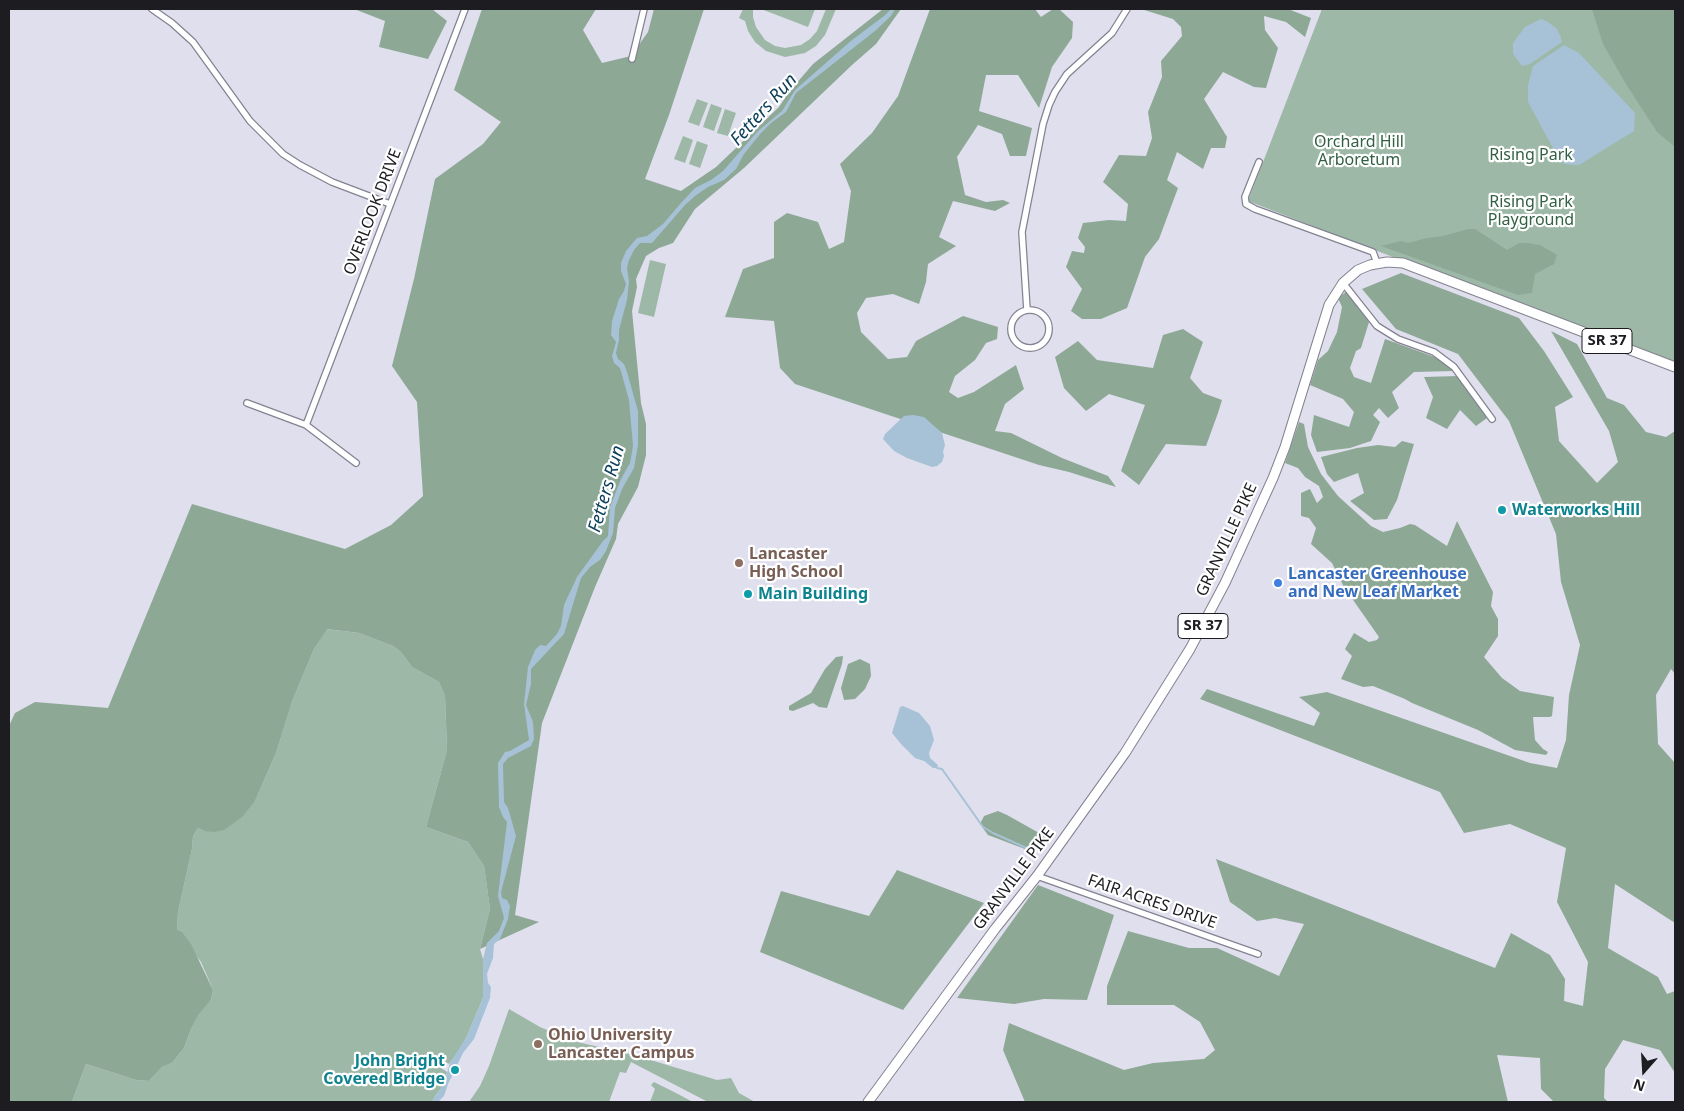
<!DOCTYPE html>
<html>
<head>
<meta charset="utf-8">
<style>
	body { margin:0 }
	#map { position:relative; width:1684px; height:1111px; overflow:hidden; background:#e0dfee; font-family:"Noto Sans",sans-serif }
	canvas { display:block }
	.frame { position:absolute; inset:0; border:10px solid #1c1c21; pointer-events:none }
	.north { position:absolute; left:1619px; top:1046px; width:50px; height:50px; -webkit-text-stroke:4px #fff; paint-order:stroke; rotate:199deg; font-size:14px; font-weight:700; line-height:20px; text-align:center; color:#1c1c21 }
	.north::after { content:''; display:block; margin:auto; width:18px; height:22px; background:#1c1c21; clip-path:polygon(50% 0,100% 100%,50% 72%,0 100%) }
</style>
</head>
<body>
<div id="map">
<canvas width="1684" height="1111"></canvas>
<div class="frame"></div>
<div class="north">N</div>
</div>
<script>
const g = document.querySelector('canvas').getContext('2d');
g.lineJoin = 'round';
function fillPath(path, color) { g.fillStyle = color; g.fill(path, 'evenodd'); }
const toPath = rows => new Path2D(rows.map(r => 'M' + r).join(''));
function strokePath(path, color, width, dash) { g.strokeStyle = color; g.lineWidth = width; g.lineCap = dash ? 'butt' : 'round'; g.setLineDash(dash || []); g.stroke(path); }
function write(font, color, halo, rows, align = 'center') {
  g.font = font + ' "Noto Sans",sans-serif'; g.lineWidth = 4.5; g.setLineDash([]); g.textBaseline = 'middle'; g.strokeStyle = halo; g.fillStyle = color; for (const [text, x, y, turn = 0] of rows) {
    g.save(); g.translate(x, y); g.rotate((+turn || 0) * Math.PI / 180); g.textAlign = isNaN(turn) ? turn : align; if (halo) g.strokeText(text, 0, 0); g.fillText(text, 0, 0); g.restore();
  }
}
const green = toPath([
	[743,9,753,9,753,17,756,27,765,40,775,46,785,48,801,45,810,39,817,31,826,9,836,9,825,35,816,46,805,53,785,57,766,51,755,42,748,31,745,21,739,18],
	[761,9,815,9,808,27],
	[1322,9,1675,9,1675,366,1248,201],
	[697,99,708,103,699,126,688,122],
	[711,104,722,108,714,131,703,127],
	[725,109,736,113,728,136,717,133],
	[683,136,693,140,685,163,674,159],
	[697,141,708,145,700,168,689,164],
	[650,260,666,264,654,317,638,313],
	[326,629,359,633,393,646,401,652,412,667,439,682,445,696,447,750,426,827,468,842,484,866,490,909,480,949,483,959,483,998,467,1036,459,1051,449,1064,442,1060,438,1066,447,1072,443,1086,435,1096,432,1102,72,1102,86,1064,136,1080,149,1081,162,1067,172,1063,184,1048,191,1029,198,1014,211,1000,213,990,208,978,201,962,177,930,178,912,192,849,193,836,198,828,204,831,255,801,276,753,293,699,314,649],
	[509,1009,540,1027,573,1041,634,1055,717,1080,731,1078,739,1093,755,1102,708,1102,631,1062,626,1073,620,1072,609,1102,469,1102,480,1086,489,1066],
	[654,1082,676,1093,693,1102,650,1102,655,1089,651,1085]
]);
const forest = toPath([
	[354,9,432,9,447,21,428,59,379,47,385,21],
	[482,9,596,9,583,30,602,63,631,56,648,32,654,9,704,9,669,115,645,179,681,191,716,167,779,107,789,92,813,64,883,9,901,9,876,44,852,65,744,168,695,209,673,243,659,248,646,256,636,279,637,287,632,311,641,403,646,424,646,455,638,487,618,524,616,539,595,587,542,723,515,915,539,922,480,949,490,909,484,866,468,842,426,827,447,750,445,696,439,682,412,667,401,652,393,646,359,633,327,629,314,649,293,699,276,753,255,801,242,817,224,830,214,832,204,831,198,828,193,836,192,849,178,912,177,930,182,932,191,944,213,990,211,1000,198,1015,191,1029,184,1048,172,1063,162,1067,149,1081,136,1080,86,1064,72,1102,9,1102,9,726,15,713,35,702,108,708,192,504,345,549,391,525,423,496,417,402,392,366,414,279,435,179,483,144,501,122,454,90],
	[930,9,1035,9,1041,17,1053,9,1059,9,1073,22,1072,38,1052,67,1039,108,1018,75,986,75,979,111,1032,128,1026,156,1010,156,1002,134,978,125,957,157,965,195,986,202,1003,200,1010,203,995,211,953,201,939,237,956,246,928,264,926,282,919,304,893,294,866,298,857,313,861,332,888,359,907,357,916,341,963,316,998,327,997,339,986,343,975,360,955,376,949,392,958,398,974,392,1016,365,1024,389,1005,404,995,431,1011,433,1062,458,1108,476,1116,487,1069,472,1039,465,795,384,780,368,774,321,725,317,743,269,774,258,774,222,787,213,818,222,829,249,844,242,851,191,840,164,872,133,898,96],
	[1141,9,1288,9,1311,18,1305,37,1286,22,1264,16,1265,30,1278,48,1266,88,1254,87,1223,72,1204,99,1227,137,1225,148,1211,148,1203,169,1177,152,1167,180,1178,188,1159,239,1145,257,1127,308,1101,319,1082,319,1071,311,1082,289,1066,267,1072,251,1084,253,1085,247,1078,238,1083,223,1109,220,1126,221,1128,204,1103,182,1119,155,1146,156,1152,138,1148,112,1162,77,1161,61,1182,36,1181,27,1173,19],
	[1592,9,1675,9,1675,147,1657,132,1626,84,1603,44],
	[1468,229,1475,229,1507,250,1519,243,1528,243,1540,245,1557,255,1554,264,1535,274,1532,293,1518,295,1381,246,1401,241,1408,243,1427,238,1443,236],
	[1401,273,1519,318,1544,351,1573,397,1555,407,1559,441,1597,483,1618,462,1609,431,1551,331,1577,344,1607,398,1624,405,1646,432,1666,437,1675,431,1675,674,1671,669,1656,695,1658,744,1675,763,1675,923,1615,884,1608,948,1658,977,1667,994,1675,991,1675,1073,1660,1050,1623,1040,1605,1069,1604,1098,1608,1102,1554,1102,1541,1089,1540,1058,1497,1055,1508,1102,1025,1102,1003,1050,1009,1023,1124,1070,1153,1063,1204,1059,1215,1050,1200,1022,1174,1005,1107,1005,1107,986,1128,931,1189,948,1217,948,1279,976,1304,924,1275,918,1257,921,1230,902,1216,859,1495,968,1511,933,1550,955,1565,979,1564,1001,1583,1006,1588,962,1557,902,1566,848,1510,824,1464,833,1440,792,1200,699,1207,689,1314,726,1320,713,1299,697,1327,692,1530,763,1557,768,1566,740,1569,695,1580,645,1561,582,1556,534,1509,421,1458,354,1396,329,1362,289],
	[1347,291,1369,322,1361,348,1356,351,1350,368,1354,377,1371,383,1385,339,1443,360,1454,371,1414,372,1392,392,1399,408,1388,418,1379,408,1373,415,1380,422,1371,441,1350,448,1317,452,1311,435,1314,415,1349,427,1354,412,1343,399,1310,385,1318,360,1328,351,1337,332,1342,307,1338,298],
	[1183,329,1203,342,1190,378,1203,393,1222,400,1218,413,1206,446,1166,444,1139,485,1121,471,1145,405,1109,394,1086,411,1064,388,1055,357,1078,341,1097,360,1153,368,1163,335],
	[1458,376,1487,418,1476,426,1460,410,1447,429,1426,418,1433,397,1424,377],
	[1299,422,1304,424,1308,447,1321,474,1338,496,1371,526,1383,532,1400,528,1410,524,1415,525,1447,546,1457,521,1493,592,1491,606,1498,619,1498,636,1484,657,1502,678,1520,691,1554,697,1552,716,1550,717,1533,717,1535,740,1543,749,1548,752,1546,755,1515,750,1478,730,1412,703,1405,699,1373,686,1363,687,1341,679,1352,656,1345,649,1354,633,1369,642,1377,640,1379,637,1344,587,1332,563,1311,544,1316,528,1309,518,1301,516,1301,493,1310,489,1317,503,1323,497,1319,486,1305,477,1298,468,1285,463],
	[1402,441,1414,444,1397,500,1387,519,1374,520,1350,501,1364,493,1358,473,1334,482,1327,474,1321,457,1357,448,1378,445,1395,447],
	[843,656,842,664,827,708,819,707,813,703,793,711,789,710,789,706,811,693,825,669,836,657],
	[860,659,870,664,871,676,865,689,855,699,844,700,841,688,848,664],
	[998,811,1007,815,1048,838,1039,845,1025,849,988,835,980,824,984,816],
	[897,870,984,903,903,1010,760,952,781,891,869,916],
	[1038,885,1114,915,1087,1000,1044,999,1014,1004,957,998]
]);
const water = toPath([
	[891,9,895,9,891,16,875,31,796,93,786,112,771,123,761,133,744,154,736,169,724,180,708,187,695,196,685,205,652,243,640,243,634,250,629,260,627,268,629,282,627,300,619,330,619,340,616,353,618,359,624,364,627,372,638,411,638,445,634,468,622,489,615,508,613,533,606,551,600,560,590,567,581,578,564,634,531,669,531,684,526,705,533,722,534,739,531,746,508,758,503,764,504,802,508,808,516,836,501,892,502,898,507,900,510,906,508,919,500,939,494,944,493,958,487,974,488,983,491,987,490,998,474,1039,463,1053,448,1084,444,1096,438,1102,432,1102,435,1096,443,1086,450,1063,467,1036,483,998,483,959,487,943,499,931,504,918,498,896,507,822,503,817,499,807,498,763,505,752,510,751,529,740,524,704,528,667,535,650,540,645,546,646,557,634,561,626,564,605,577,577,603,541,608,536,610,507,621,479,630,463,633,446,629,400,620,368,614,363,612,356,616,342,611,335,612,321,619,299,624,291,626,284,621,271,621,263,626,251,637,238,647,236,663,224,681,203,695,188,711,180,723,171,758,131,782,111,795,90,852,40,884,16],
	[1541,19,1548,22,1556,28,1560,35,1562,42,1530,64,1522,66,1513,54,1513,43,1525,27],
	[1564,45,1579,53,1635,113,1634,131,1579,165,1564,164,1554,150,1528,102,1528,85,1533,66],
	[913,415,924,417,942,433,945,445,943,452,944,456,942,462,937,466,932,467,907,458,894,451,883,439,885,434,904,416],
	[903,706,919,713,930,726,934,740,929,753,930,758,938,765,937,768,933,768,924,761,915,758,901,744,892,733,900,707]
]);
const stream = toPath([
	[937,768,942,769,983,827,993,833,1031,850]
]);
const minor = toPath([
	[152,9,172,23,193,42,250,121,283,154,300,165,332,182,390,204],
	[632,59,644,9],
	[1259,162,1245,197,1246,204,1255,209,1373,252,1377,263],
	[1343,283,1377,326,1398,339,1434,352,1454,367,1492,419],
	[1027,310,1022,232,1043,124,1049,105,1055,92,1067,74,1112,33,1127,9],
	'1011 329a19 19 0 1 1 38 0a19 19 0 1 1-38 0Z',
	[247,403,306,425,356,463],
	[306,425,465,9],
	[1037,876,1258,954]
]);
const trunk = toPath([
	[868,1102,995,929,1037,876,1125,753,1190,649,1225,583,1273,478,1285,447,1329,305,1343,283,1358,270,1370,265,1387,262,1403,263,1675,367]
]);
const markers = [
	[1502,510,5,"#0f9aa8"],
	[739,563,5,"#8d6e63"],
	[1278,583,5,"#3f7fe0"],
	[748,594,5,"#0f9aa8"],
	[538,1044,5,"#8d6e63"],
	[455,1070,5,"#0f9aa8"]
];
const shields = [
	[1607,341,50],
	[1203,626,50]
];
const shieldNames = [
	["SR 37",1607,341],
	["SR 37",1203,626]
];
const parkNames = [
	["Orchard Hill",1359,142],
	["Arboretum",1359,160],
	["Rising Park",1531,155],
	["Rising Park",1531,202],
	["Playground",1531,220]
];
const streetNames = [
	["OVERLOOK DRIVE",373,212,-69],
	["GRANVILLE PIKE",1227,540,-65],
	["GRANVILLE PIKE",1014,879,-53],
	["FAIR ACRES DRIVE",1152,902,19]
];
const cultureNames = [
	["Waterworks Hill",1512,510],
	["Main Building",758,594],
	["John Bright",445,1061,"right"],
	["Covered Bridge",445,1079,"right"]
];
const educationNames = [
	["Lancaster",749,554],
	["High School",749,572],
	["Ohio University",548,1035],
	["Lancaster Campus",548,1053]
];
const shopNames = [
	["Lancaster Greenhouse",1288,574],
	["and New Leaf Market",1288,592]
];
const waterNames = [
	["Fetters Run",764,110,-48],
	["Fetters Run",607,489,-74]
];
fillPath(green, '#9db8a6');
fillPath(forest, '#8da895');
fillPath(water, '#a7c2d6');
strokePath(stream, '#a7c2d6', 2);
strokePath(minor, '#838290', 8);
strokePath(trunk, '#838290', 11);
strokePath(minor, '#fff', 5.5);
strokePath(trunk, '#fff', 9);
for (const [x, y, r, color] of markers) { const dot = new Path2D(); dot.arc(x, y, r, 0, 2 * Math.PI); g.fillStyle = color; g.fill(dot); strokePath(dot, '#fff', 2); }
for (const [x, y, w] of shields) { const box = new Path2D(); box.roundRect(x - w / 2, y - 12.5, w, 25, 4); g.fillStyle = '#fff'; g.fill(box); strokePath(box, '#1c1c21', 1); }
write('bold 15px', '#1c1c21', null, shieldNames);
write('16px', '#316043', '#fff', parkNames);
write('16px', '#1c1c21', '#fff', streetNames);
write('bold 16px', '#0d838f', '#fff', cultureNames, 'left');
write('bold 16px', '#785e54', '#fff', educationNames, 'left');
write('bold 16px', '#366cbe', '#fff', shopNames, 'left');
write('italic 18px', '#0d405c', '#fff', waterNames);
</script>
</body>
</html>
